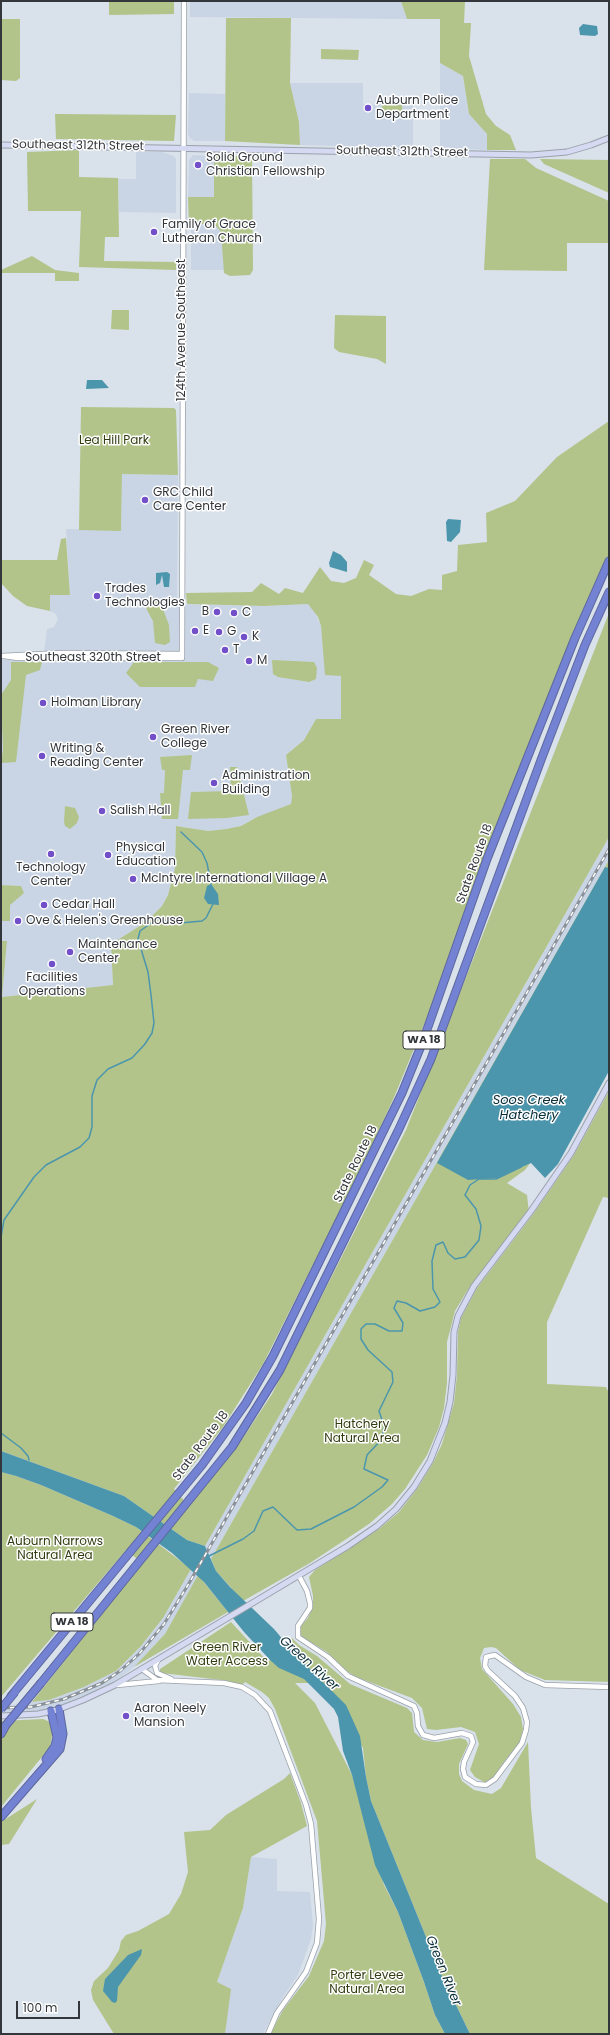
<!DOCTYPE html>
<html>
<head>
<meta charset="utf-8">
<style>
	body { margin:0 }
	#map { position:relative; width:610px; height:2035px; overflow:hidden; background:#d9e1ea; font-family:Poppins,sans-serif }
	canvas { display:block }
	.frame { position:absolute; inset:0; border:2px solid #33363a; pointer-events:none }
	.scale { position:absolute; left:16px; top:2001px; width:64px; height:18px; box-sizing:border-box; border:2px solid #33363a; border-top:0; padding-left:5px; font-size:12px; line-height:14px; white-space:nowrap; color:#33363a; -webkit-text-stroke:3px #fff; paint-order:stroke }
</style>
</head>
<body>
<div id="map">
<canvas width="610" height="2035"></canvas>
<div class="frame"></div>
<div class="scale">100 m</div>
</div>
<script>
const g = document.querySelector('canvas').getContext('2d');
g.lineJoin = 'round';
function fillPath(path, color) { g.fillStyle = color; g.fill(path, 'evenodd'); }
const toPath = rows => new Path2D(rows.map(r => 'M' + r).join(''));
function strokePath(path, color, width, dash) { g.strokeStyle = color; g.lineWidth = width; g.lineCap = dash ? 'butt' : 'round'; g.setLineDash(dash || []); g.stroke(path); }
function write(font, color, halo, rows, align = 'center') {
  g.font = font + ' Poppins,sans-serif'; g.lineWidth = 3; g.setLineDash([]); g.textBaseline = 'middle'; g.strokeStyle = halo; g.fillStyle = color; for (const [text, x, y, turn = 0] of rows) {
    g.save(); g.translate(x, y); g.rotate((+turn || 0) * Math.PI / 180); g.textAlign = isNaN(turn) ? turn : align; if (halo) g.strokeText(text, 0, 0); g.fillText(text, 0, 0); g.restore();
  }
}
const built = toPath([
	[190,1,401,1,407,19,190,17],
	[440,63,463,76,469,114,487,134,487,150,440,148],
	[290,83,363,83,363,104,382,105,382,113,402,113,402,105,413,105,413,148,300,145,299,122],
	[189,93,225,94,225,141,194,141,190,138,188,134],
	[136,152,162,152,174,156,176,159,176,213,119,212,118,179,136,179],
	[193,155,214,156,214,197,188,197,189,160],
	[191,220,224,220,224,270,191,270],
	[122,474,178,475,177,604,264,606,308,604,314,610,321,626,324,651,341,675,341,719,316,719,304,740,286,755,292,796,291,804,262,818,257,817,241,826,226,829,208,831,176,826,175,868,168,895,162,906,146,922,111,944,113,985,2,997,7,941,1,941,1,921,10,921,10,905,21,886,1,885,1,659,43,661,47,629,54,627,58,619,56,614,50,611,49,595,70,595,66,529,121,530],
	[609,837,609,860,211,1559,205,1546],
	[191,1569,198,1575,186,1598,165,1634,134,1667,103,1691,59,1709,1,1716,1,1703,12,1705,49,1700,84,1687,116,1671,141,1646,163,1618],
	[251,1857,277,1859,277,1891,310,1892,313,1925,311,1939,298,1975,283,1997,263,2034,225,2034,226,2023,217,1982,243,1908]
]);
const green = toPath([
	[109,1,174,1,174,14,109,15],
	[401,1,465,1,464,23,471,23,469,56,486,114,496,126,510,135,516,150,487,150,487,134,469,114,463,76,440,63,440,19,407,19],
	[226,18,291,18,290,83,299,122,300,145,225,141],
	[1,19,20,19,20,78,16,81,1,80],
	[321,49,359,50,358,60,321,59],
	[382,105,402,105,402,113,382,113],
	[55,114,176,115,174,141,56,139],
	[79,150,79,177,118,178,119,237,105,237,104,261,176,262,176,270,79,267,81,211,28,211,27,152],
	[214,156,252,156,253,270,250,275,230,276,224,273,221,232,218,228,213,224,189,224,188,197,214,197],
	[490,159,525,159,536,168,609,201,609,243,567,243,567,271,484,270],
	[540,159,609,160,609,193,544,164],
	[32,256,55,270,79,273,79,281,55,281,55,273,1,273,1,270],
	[112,310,129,310,129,330,111,329],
	[335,315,386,316,386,364,377,359,339,352,334,348],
	[81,407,174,408,176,410,178,475,122,474,121,531,79,530],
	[609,421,609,565,538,720,435,998,395,1095,365,1161,263,1364,223,1427,174,1489,189,1506,239,1444,272,1394,406,1130,609,613,609,837,205,1546,187,1540,124,1496,1,1451,1,941,7,941,2,997,113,985,111,944,146,922,162,906,168,895,175,868,176,826,208,831,226,829,241,826,257,817,291,804,292,796,286,755,304,740,316,719,341,719,341,676,325,675,321,626,318,617,308,604,264,606,187,604,186,593,252,592,261,583,279,594,285,588,303,593,320,567,331,581,344,583,356,578,364,560,374,565,369,575,396,594,411,596,429,589,442,590,442,575,457,571,458,545,487,542,486,513,515,501,557,457],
	[66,538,70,595,50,595,50,611,27,606,13,596,1,583,1,560,57,560,61,539],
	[156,600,161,604,169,625,170,642,165,645,155,643,153,621,147,610,146,604],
	[272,660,314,662,317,668,316,679,309,682,278,677,273,674],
	[11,662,42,662,40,670,26,675,16,762,1,763,3,750,1,695,11,680],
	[134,662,208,662,219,668,213,681,198,679,195,687,140,687,126,673],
	[192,755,190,770,183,770,178,819,162,819,160,793,164,793,165,770,162,770,160,757],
	[230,767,237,767,249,815,227,818,188,819,191,792,231,791],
	[65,806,75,808,79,817,77,823,70,829,65,826,64,822],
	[609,860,609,918,544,1145,525,1170,507,1183,527,1195,529,1213,527,1212,467,1291,455,1311,447,1342,447,1383,444,1408,439,1427,427,1455,405,1489,392,1504,369,1524,310,1563,243,1601,216,1571,211,1559],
	[1,885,21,886,24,893,10,905,10,921,1,921],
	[609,1091,609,1198,603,1197,547,1322,547,1384,606,1387,609,1393,609,1682,545,1680,520,1670,496,1648,491,1647,484,1648,480,1658,482,1669,513,1704,521,1717,523,1729,520,1742,501,1766,497,1775,488,1782,484,1782,475,1777,470,1770,479,1744,475,1732,461,1727,436,1730,427,1729,422,1708,412,1698,356,1677,342,1668,327,1652,302,1637,300,1633,300,1627,308,1618,313,1605,313,1596,309,1577,315,1570,379,1529,399,1512,417,1489,433,1463,442,1444,454,1403,457,1375,458,1332,461,1318,477,1288,534,1213,574,1155],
	[1,1472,16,1476,41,1485,113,1516,136,1527,191,1569,163,1618,141,1646,116,1671,84,1687,49,1700,32,1702,142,1563,126,1550,1,1697],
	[198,1575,228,1612,134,1667,165,1634],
	[231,1622,268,1662,292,1638,299,1645,317,1656,350,1684,407,1708,412,1713,414,1732,423,1740,437,1742,460,1738,466,1740,468,1744,459,1764,459,1774,462,1781,474,1790,492,1794,501,1788,528,1742,531,1808,536,1858,609,1904,609,2034,470,2034,441,1974,371,1801,366,1777,363,1748,325,1683,295,1683,315,1703,352,1775,384,1885,398,1912,424,1982,435,2015,445,2034,270,2034,283,2010,309,1976,324,1941,326,1924,317,1821,275,1709,269,1698,262,1692,245,1682,242,1685,221,1680,162,1673,160,1671,160,1669],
	[43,1719,50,1722,53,1730,50,1747,1,1807,1,1740,6,1733,1,1733,1,1721],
	[290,1773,301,1803,307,1826,251,1857,243,1908,217,1982,231,1989,225,2034,114,2034,93,2000,91,1990,94,1981,108,1968,119,1950,121,1941,126,1935,138,1931,169,1914,181,1894,188,1872,184,1832,210,1830,226,1815,284,1779],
	[37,1799,9,1844,1,1845,1,1822]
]);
const water = toPath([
	[583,24,597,26,598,34,595,36,580,35,579,28],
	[87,380,102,380,109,388,86,389],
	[448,519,461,520,460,532,451,542,447,541,446,522],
	[333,551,341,555,347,562,347,572,330,567,329,563],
	[167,572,170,574,169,587,164,587,162,575,160,583,156,585,156,573],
	[605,867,609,868,609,1071,558,1164,545,1178,531,1163,497,1178,468,1180,437,1163],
	[211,884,218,894,219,905,208,904,204,898,207,886],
	[1,1451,124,1496,187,1540,205,1546,216,1571,230,1587,274,1629,296,1655,346,1705,360,1736,366,1777,371,1801,441,1974,470,2034,445,2034,435,2015,424,1982,398,1912,375,1865,352,1775,343,1751,338,1717,334,1709,304,1679,279,1668,271,1661,244,1632,204,1582,172,1553,136,1527,113,1516,41,1485,16,1476,1,1472],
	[142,1949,141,1955,118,1987,117,2001,115,2003,112,2002,103,1991,105,1979,128,1955]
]);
const stream = toPath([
	[181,832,202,852,207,863,211,884],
	[1,1237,4,1220,34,1177,46,1165,80,1147,89,1138,92,1127,92,1096,97,1080,108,1069,132,1058,145,1044,152,1033,154,1023,151,995,148,972,138,939,140,931,157,919,180,923,202,921,206,918,213,904],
	[1,1433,21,1448,28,1456,29,1460],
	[209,1556,243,1539,254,1531,263,1511,273,1507,297,1530,311,1529,354,1507,382,1487,388,1480,364,1469,367,1455,382,1439,384,1426,379,1411,393,1382,392,1372,368,1350,361,1339,361,1329,366,1324,375,1324,389,1331,402,1331,403,1323,394,1308,397,1301,406,1303,420,1311,435,1307,440,1302,433,1289,432,1261,436,1245,443,1242,448,1253,455,1259,465,1257,479,1240,481,1226,476,1209,465,1195,470,1185,479,1179,496,1179,521,1167]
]);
const tertiary = toPath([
	[1,656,63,653,182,654],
	[4,656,18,658,182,658,184,1],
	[299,1576,307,1591,310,1603,310,1608,298,1626,298,1637,328,1657,348,1676,414,1706,417,1713,418,1726,423,1735,434,1738,462,1733,471,1736,473,1742,464,1762,463,1769,465,1777,476,1784,486,1785,495,1779,522,1743,526,1730,527,1722,523,1708,515,1696,488,1671,485,1666,486,1657,495,1655,526,1677,545,1685,609,1687],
	[158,1660,155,1666,157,1673,171,1679],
	[142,1669,157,1680,224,1683,242,1687,255,1695,270,1711,306,1805,311,1824,313,1848,319,1919,317,1943,306,1972,277,2013,268,2034],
	[117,1685,159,1681]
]);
const secondary = toPath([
	[1,145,531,155,567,152,591,145,609,138],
	[1,1716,38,1714,57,1710,83,1700,115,1685,348,1546,377,1526,396,1509,414,1487,430,1461,445,1423,450,1402,453,1375,454,1332,458,1316,474,1286,531,1211,571,1153,609,1083]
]);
const motorway = toPath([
	[41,1683,232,1447,280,1370,398,1131,431,1059,541,760,585,645,609,592],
	[11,1696,202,1465,246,1403,273,1356,402,1093,423,1041,487,859,575,638,609,561],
	[1,1734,6,1725],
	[46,1759,55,1746,57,1737,51,1711],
	[1,1817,60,1749,63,1734,59,1709]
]);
const rail = toPath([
	[1,1708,31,1707,64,1699,102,1683,120,1671,139,1654,164,1624,188,1585,609,849]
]);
const motorwayBridge = toPath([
	[1,1709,15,1692],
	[6,1725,41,1683]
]);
const markers = [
	[368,108,4,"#704fc9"],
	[198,165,4,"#704fc9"],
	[154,232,4,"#704fc9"],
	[145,500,4,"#704fc9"],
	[97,596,4,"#704fc9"],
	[217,612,4,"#704fc9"],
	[234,613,4,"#704fc9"],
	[195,631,4,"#704fc9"],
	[219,632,4,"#704fc9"],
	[244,637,4,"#704fc9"],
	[225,650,4,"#704fc9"],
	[249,661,4,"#704fc9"],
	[43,703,4,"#704fc9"],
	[153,737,4,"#704fc9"],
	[42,756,4,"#704fc9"],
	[214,783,4,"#704fc9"],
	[102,811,4,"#704fc9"],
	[51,854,4,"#704fc9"],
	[108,855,4,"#704fc9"],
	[133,879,4,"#704fc9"],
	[44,905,4,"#704fc9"],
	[18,921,4,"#704fc9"],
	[70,952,4,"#704fc9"],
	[52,964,4,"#704fc9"],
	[126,1716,4,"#704fc9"]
];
const shields = [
	[424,1040,42],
	[72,1622,42]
];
const shieldNames = [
	["WA 18",424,1040],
	["WA 18",72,1622]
];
const poiNames = [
	["Auburn Police",376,101],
	["Department",376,115],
	["Solid Ground",206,158],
	["Christian Fellowship",206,172],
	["Family of Grace",162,225],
	["Lutheran Church",162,239],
	["GRC Child",153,493],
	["Care Center",153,507],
	["Trades",105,589],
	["Technologies",105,603],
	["B",209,612,"right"],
	["C",242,613],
	["E",203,631],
	["G",227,632],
	["K",252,637],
	["T",233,650],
	["M",257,661],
	["Holman Library",51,703],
	["Green River",161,730],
	["College",161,744],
	["Writing &",50,749],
	["Reading Center",50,763],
	["Administration",222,776],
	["Building",222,790],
	["Salish Hall",110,811],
	["Physical",116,848],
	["Education",116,862],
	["Technology",51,868,"center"],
	["Center",51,882,"center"],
	["McIntyre International Village A",141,879],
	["Cedar Hall",52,905],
	["Ove & Helen's Greenhouse",26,921],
	["Maintenance",78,945],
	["Center",78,959],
	["Facilities",52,978,"center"],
	["Operations",52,992,"center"],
	["Aaron Neely",134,1709],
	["Mansion",134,1723]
];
const streetNames = [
	["Southeast 312th Street",78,146,1],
	["Southeast 312th Street",402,152,1],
	["124th Avenue Southeast",182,330,-90],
	["Southeast 320th Street",93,658],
	["State Route 18",475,864,-70],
	["State Route 18",356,1164,-64],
	["State Route 18",201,1446,-53]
];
const parkNames = [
	["Lea Hill Park",114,441],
	["Hatchery",362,1425],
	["Natural Area",362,1439],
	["Auburn Narrows",55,1542],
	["Natural Area",55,1556],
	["Green River",227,1648],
	["Water Access",227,1662],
	["Porter Levee",367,1976],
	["Natural Area",367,1990]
];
const waterNames = [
	["Soos Creek",529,1101],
	["Hatchery",529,1116],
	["Green River",309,1664,42],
	["Green River",443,1971,68]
];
fillPath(built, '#c9d5e4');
fillPath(green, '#b2c48a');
fillPath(water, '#4c96ad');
strokePath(stream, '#4c96ad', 1.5);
strokePath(tertiary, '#9aa1aa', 6);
strokePath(secondary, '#9aa1aa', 7);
strokePath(motorway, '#5d679d', 9);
strokePath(tertiary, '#fff', 4.5);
strokePath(secondary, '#d5daf2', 5);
strokePath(motorway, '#7382d3', 7);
strokePath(rail, '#8b9198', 3);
strokePath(rail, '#fff', 1.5, [4.5]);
strokePath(motorwayBridge, '#5d679d', 9, []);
strokePath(motorwayBridge, '#7382d3', 7);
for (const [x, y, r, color] of markers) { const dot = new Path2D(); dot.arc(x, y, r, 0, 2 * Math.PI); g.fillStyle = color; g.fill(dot); strokePath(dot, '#fff', 1.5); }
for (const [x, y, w] of shields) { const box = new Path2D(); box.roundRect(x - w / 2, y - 9, w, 18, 3); g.fillStyle = '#fff'; g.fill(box); strokePath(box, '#33363a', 1); }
write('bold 11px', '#33363a', null, shieldNames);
write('12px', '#33363a', '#fff', poiNames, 'left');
write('12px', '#33363a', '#fff', streetNames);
write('12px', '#323d11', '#fff', parkNames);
write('italic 13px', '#0b2f3a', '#fff', waterNames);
</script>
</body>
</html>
